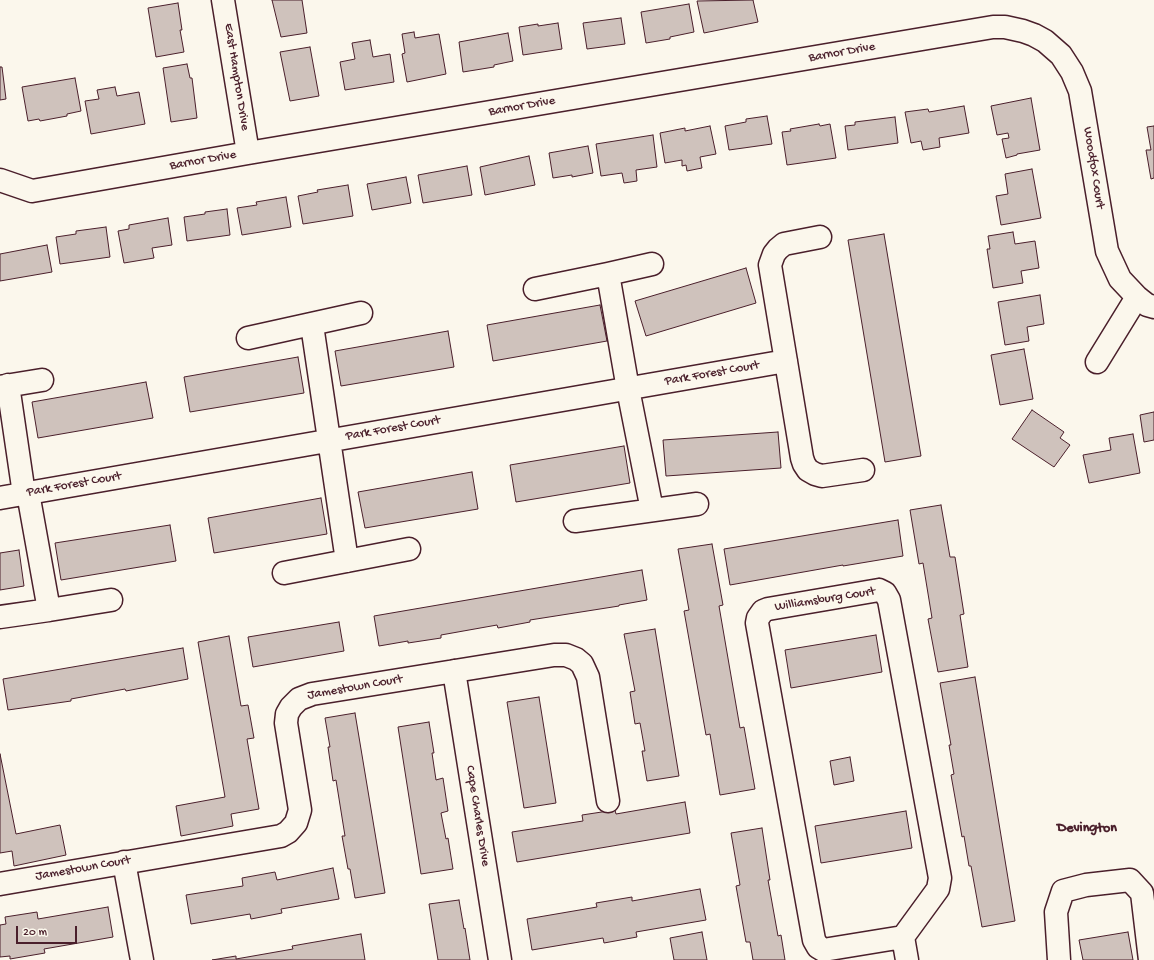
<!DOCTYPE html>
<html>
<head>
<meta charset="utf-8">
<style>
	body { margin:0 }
	#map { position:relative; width:1154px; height:960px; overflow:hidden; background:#fbf7ec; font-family:"Gochi Hand",sans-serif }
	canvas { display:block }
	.scale { position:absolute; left:16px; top:926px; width:61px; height:18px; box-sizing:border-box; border:2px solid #4a1f2b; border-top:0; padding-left:5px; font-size:12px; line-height:14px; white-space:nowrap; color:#4a1f2b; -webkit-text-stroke:3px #fbf7ec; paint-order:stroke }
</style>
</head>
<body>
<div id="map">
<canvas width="1154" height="960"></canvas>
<div class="scale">20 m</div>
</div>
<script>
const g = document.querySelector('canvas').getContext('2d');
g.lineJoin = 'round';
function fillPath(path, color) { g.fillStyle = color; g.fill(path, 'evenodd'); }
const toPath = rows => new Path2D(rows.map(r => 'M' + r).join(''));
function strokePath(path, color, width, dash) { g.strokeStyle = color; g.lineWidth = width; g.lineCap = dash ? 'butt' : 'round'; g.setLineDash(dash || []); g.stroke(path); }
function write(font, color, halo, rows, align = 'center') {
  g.font = font + ' "Gochi Hand",sans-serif'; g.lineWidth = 3; g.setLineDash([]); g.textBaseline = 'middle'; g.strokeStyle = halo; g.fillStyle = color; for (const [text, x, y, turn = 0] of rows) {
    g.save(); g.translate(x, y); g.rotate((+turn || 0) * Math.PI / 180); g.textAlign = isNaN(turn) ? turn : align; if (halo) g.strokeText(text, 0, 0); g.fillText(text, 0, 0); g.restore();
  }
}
const building = toPath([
	[272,0,302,0,307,33,281,37,272,0],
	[753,0,758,22,704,33,697,1,753,0],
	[178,3,182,30,180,30,184,52,156,57,148,8,178,3],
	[689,4,694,32,670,37,670,39,646,43,641,12,689,4],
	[621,18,625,44,587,49,583,23,621,18],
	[558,23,562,49,523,55,519,27,538,24,538,26,558,23],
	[414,32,415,38,439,34,446,74,407,82,402,54,405,53,402,34,414,32],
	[508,33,513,61,494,65,494,67,463,72,459,42,508,33],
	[370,40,373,57,390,54,394,82,345,90,340,62,355,59,352,43,370,40],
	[310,47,319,96,290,101,280,52,310,47],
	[187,64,190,78,192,78,197,118,171,122,163,68,187,64],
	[0,67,2,67,6,99,0,100,0,67],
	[75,78,81,111,67,114,67,116,40,121,39,119,28,121,22,87,75,78],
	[115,87,117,96,139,92,145,124,91,134,85,101,99,99,97,90,115,87],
	[1031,98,1040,150,1017,154,1017,155,1006,158,1002,139,1009,138,1008,133,997,135,991,106,1031,98],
	[964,106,969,133,939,138,940,147,923,150,921,141,911,143,905,112,928,109,929,112,964,106],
	[767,116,772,144,729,150,725,126,746,122,746,119,767,116],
	[895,117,898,143,848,150,845,126,855,125,855,122,895,117],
	[819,124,820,126,830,124,836,158,787,165,782,132,791,131,790,129,819,124],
	[710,126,716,154,700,157,702,168,687,171,686,165,682,166,682,160,665,163,660,133,685,128,685,131,710,126],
	[1154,126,1154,178,1151,179,1146,150,1151,150,1147,127,1154,126],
	[653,135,657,167,636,170,637,181,624,183,622,173,601,176,596,144,653,135],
	[588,146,593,173,572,177,572,175,553,178,549,153,588,146],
	[529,156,535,185,485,195,480,167,529,156],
	[467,166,472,195,423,203,418,175,467,166],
	[1032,169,1041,218,1001,225,996,196,1008,194,1005,174,1032,169],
	[406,177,411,203,372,210,367,184,406,177],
	[348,185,353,216,303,224,298,196,318,192,317,190,348,185],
	[286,197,291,227,242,235,237,208,257,205,256,202,286,197],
	[227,209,230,235,187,241,184,217,205,214,205,212,227,209],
	[168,218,172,245,152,248,154,258,124,263,118,231,129,229,129,225,168,218],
	[106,227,110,257,60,264,56,237,76,234,76,231,106,227],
	[1013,232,1015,244,1035,241,1039,268,1021,271,1023,283,993,288,987,249,990,249,988,236,1013,232],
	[884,234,921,456,885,462,848,240,884,234],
	[47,245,52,272,0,281,0,254,47,245],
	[746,268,756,303,646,336,635,301,746,268],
	[1040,295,1044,324,1027,327,1029,341,1005,345,998,302,1040,295],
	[600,305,607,341,493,361,487,325,600,305],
	[448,331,454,367,341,386,335,351,448,331],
	[1024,349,1033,399,1000,405,991,355,1024,349],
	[298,357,304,393,190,412,184,377,298,357],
	[146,382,153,418,38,438,32,402,146,382],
	[1032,410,1064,432,1060,438,1070,445,1054,467,1012,439,1032,410],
	[1154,412,1154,440,1144,442,1140,415,1154,412],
	[778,432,781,468,666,476,663,440,778,432],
	[1133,434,1140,473,1089,483,1083,455,1111,450,1109,438,1133,434],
	[624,446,630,483,516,502,510,465,624,446],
	[472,472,478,509,365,528,358,492,472,472],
	[321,498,327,534,214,553,208,518,321,498],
	[941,505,950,557,955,557,964,614,960,615,968,667,938,672,928,619,932,618,923,563,919,564,910,510,941,505],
	[898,520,903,556,843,566,843,565,730,585,724,549,898,520],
	[170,525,176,561,61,580,55,543,170,525],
	[712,544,723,605,719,606,740,728,744,727,755,789,720,795,710,734,706,735,684,611,689,610,678,549,712,544],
	[19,550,24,586,0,590,0,553,19,550],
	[642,570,647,600,619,605,619,606,530,620,530,622,498,628,497,625,441,635,441,638,408,643,408,641,379,646,374,616,642,570],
	[339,622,344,651,253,667,248,637,339,622],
	[655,629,679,776,647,781,642,751,645,751,640,723,635,724,630,692,635,691,624,634,655,629],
	[876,635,882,672,791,688,785,650,876,635],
	[229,636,241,706,248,705,254,738,247,739,259,809,231,814,233,826,181,836,176,806,225,797,198,642,229,636],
	[183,648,188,679,126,691,125,689,71,699,71,701,8,710,3,679,183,648],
	[975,677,1015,921,982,927,971,866,969,866,964,836,962,837,951,775,954,774,949,745,951,745,940,683,975,677],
	[539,697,556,803,524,808,507,702,539,697],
	[355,713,385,893,355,898,350,869,348,869,342,836,345,836,336,780,333,781,328,747,330,747,325,718,355,713],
	[429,722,434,753,432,753,436,780,443,778,448,811,441,813,446,839,448,838,453,869,421,874,398,727,429,722],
	[0,754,16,834,60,825,66,855,14,866,12,851,0,853,0,754],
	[850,757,854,781,834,785,830,761,850,757],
	[685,802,690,833,517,862,512,832,583,821,582,815,615,810,616,814,685,802],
	[906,811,912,848,821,863,815,826,906,811],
	[762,828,770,880,768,880,778,936,781,935,785,960,753,960,750,942,746,942,736,886,740,885,731,833,762,828],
	[333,868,339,899,281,909,282,913,251,919,250,914,191,924,186,895,243,886,242,878,275,872,277,880,333,868],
	[700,889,706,920,636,932,637,937,604,943,603,938,532,950,527,919,597,907,596,903,632,897,632,901,700,889],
	[459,900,464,929,465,928,470,960,438,960,429,904,459,900],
	[108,907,113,937,44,949,45,953,10,959,10,956,0,957,0,925,6,924,5,917,37,912,38,919,108,907],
	[702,932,707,960,674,960,670,938,702,932],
	[1128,932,1133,960,1083,960,1079,940,1128,932],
	[361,934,365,960,212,960,236,956,236,959,293,949,292,946,361,934]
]);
const minor = toPath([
	[223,0,248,153],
	[0,180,32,191,248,153,993,27,1005,27,1023,31,1034,35,1045,41,1061,55,1072,72,1080,91,1107,251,1120,279,1137,297,1147,305,1154,307],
	[820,237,784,244,778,249,774,254,770,265,802,458,804,464,808,470,815,474,822,476,863,470],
	[608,274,628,389,652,510],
	[535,289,608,274,652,264],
	[312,325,347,561],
	[248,338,361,313],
	[1097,362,1137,297],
	[8,385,24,494],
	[0,387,42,380],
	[0,498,786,361],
	[575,521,697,504],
	[284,573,409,549],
	[879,590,885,593,889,600,940,878,938,889,903,937,823,950,818,947,814,940,757,623,758,618,763,611,768,609,879,590],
	[49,610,111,600],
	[0,617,49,610,28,493],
	[454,671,500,960],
	[124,862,142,960],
	[0,884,281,836,288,832,296,823,300,810,286,723,287,714,291,707,299,699,312,694,554,655,566,655,576,659,582,664,588,677,608,801],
	[903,937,907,960],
	[1059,960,1056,912,1063,891,1086,885,1130,880,1142,893,1150,960]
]);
const streetNames = [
	["Barnor Drive",842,53,-10],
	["East Hampton Drive",236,77,81],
	["Barnor Drive",522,107,-10],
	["Barnor Drive",203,161,-10],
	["Woodfox Court",1093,168,81],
	["Park Forest Court",712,374,-10],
	["Park Forest Court",393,429,-10],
	["Park Forest Court",74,485,-10],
	["Williamsburg Court",825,600,-9],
	["Jamestown Court",355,688,-10],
	["Cape Charles Drive",477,816,81],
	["Jamestown Court",83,869,-10]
];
const neighbourhoodNames = [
	["Devington",1087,829]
];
fillPath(building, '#cfc2bc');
strokePath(building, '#4a1f2b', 1);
strokePath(minor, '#4a1f2b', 25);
strokePath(minor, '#fbf7ec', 22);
write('13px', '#4a1f2b', '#fbf7ec', streetNames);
write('bold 14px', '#4a1f2b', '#fbf7ec', neighbourhoodNames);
</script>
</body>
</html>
